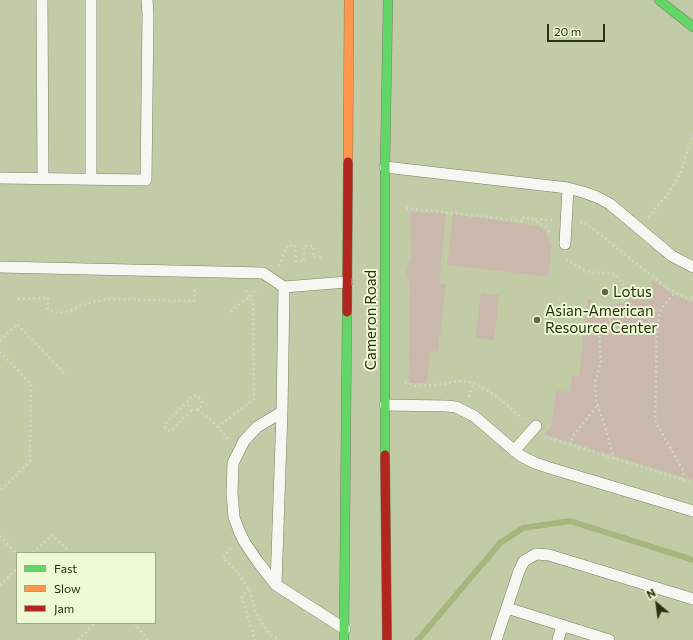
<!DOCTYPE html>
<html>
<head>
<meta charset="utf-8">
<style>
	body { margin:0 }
	#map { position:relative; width:693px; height:640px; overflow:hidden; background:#c1cca6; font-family:Commissioner,sans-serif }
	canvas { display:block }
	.legend { position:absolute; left:16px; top:552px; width:140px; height:72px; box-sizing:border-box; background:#edf8d5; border:1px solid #9fa888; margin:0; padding:5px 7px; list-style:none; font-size:12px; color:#293115 }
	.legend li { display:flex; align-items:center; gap:8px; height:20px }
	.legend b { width:20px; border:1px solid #9fa888 }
	.north { position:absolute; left:637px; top:584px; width:40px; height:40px; -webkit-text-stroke:3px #edf8d5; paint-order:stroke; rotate:331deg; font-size:11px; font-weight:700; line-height:16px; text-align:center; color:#293115 }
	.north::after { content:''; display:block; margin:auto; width:14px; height:18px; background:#293115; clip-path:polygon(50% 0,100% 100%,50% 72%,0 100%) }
	.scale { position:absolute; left:547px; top:24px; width:58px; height:18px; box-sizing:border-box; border:2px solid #293115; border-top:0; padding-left:5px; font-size:12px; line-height:14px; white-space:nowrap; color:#293115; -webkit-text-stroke:3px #edf8d5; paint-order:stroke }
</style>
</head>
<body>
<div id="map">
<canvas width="693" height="640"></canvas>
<ul class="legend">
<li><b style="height:5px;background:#63d668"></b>Fast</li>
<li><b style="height:5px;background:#ff974d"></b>Slow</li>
<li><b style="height:5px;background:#b3261e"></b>Jam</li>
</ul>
<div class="north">N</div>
<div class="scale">20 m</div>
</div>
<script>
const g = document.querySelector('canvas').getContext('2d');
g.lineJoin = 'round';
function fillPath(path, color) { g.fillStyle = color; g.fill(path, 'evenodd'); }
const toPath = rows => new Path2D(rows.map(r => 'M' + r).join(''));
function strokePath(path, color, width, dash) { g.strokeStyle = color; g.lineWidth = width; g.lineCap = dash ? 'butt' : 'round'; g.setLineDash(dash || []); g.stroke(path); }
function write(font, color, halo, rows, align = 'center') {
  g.font = font + ' Commissioner,sans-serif'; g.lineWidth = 4; g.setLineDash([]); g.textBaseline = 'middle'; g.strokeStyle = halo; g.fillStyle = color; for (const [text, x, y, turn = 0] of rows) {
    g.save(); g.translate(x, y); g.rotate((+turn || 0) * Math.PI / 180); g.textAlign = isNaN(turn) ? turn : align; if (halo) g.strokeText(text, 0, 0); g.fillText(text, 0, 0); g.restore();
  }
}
const green = toPath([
	[410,212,446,214,439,283,446,285,438,352,430,351,427,383,410,383,408,376,409,367,410,284,407,275,407,269,409,264,411,257],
	[453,214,537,226,545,231,552,245,548,277,447,265],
	[651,280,671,293,687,301,693,302,693,480,544,434,551,427,556,391,570,392,572,376,579,376,588,298,598,307,603,308,611,308,618,303,629,304,629,297,654,292],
	[481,293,499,295,494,340,475,338]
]);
const stream = toPath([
	[418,640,500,543,523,528,570,521,693,560]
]);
const path = toPath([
	[406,208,523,221,524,217,532,219,546,227,550,233],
	[648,217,668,194,681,172,693,133],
	[535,219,552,220],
	[580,222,584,223,592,228,667,288,684,297,693,298],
	[566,259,585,271,596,273,607,273,613,274,618,277,621,281,623,285,624,292,623,304],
	[279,266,288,245,295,245,296,261,304,261,304,246,313,246,313,257,323,257],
	[18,299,48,298,47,308,53,312,60,313,70,311,82,305,94,302,110,299,194,301,195,287],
	[231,312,243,301,250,297,257,288],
	[657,326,661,309,675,292],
	[0,341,17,324,65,374],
	[0,352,29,382,31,385,30,461,0,491],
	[405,382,415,386,437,385,459,381,469,382,476,384,487,390,506,404,523,419],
	'188 403a7 7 0 1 1 14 0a7 7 0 1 1-14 0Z',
	[469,397,473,383],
	[188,401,165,424,165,427,168,430,171,431,192,410],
	[198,409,218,427],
	[545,437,693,483],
	[228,439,218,427,254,399,253,303,250,297,244,288],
	[570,445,573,436,597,406],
	[614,459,604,423,596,401,595,383,601,361,599,338,605,324,620,312,631,311,651,321,657,326,655,421,684,472,682,480],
	[0,536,17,554],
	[231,548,223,558,239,574,249,589,256,612,263,625,271,635,280,640],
	[33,553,52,535,68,550],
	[0,585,17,569],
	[249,589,244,594,242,597,255,640],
	[134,623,148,640],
	[78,640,95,623]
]);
const lane = toPath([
	[42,0,43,179],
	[91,0,91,179],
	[385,167,568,188,583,192,597,197,610,204,672,256,693,267],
	[0,178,146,180,148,15,147,0],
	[565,244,568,188],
	[0,267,263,273,284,287,282,412,276,585],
	[284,287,347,282],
	[385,405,446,406,456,407,474,416,509,446,521,456,535,463,550,468,693,511],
	[282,412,257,427,244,441,233,463,232,493,234,517,239,531,245,543,258,562,276,585,345,629],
	[514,451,536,426],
	[507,608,609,640],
	[496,640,519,571,524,561,536,554,549,555,693,599],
	[558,640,562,626]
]);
const fast = toPath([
	[659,0,693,27],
	[385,455,385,167,388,0],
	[344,640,347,312]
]);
const slow = toPath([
	[348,162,349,0]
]);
const jam = toPath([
	[347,312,348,162],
	[385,455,387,640]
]);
const markers = [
	[605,292,4,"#5e6748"],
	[537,320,4,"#5e6748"]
];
const poiNames = [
	["Lotus",613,292],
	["Asian-American",545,311],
	["Resource Center",545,328]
];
const streetNames = [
	["Cameron Road",371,320,-90]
];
fillPath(green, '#cbb8ad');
strokePath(stream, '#a6b77d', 6);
strokePath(lane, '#7a8263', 12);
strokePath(fast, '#7a8263', 10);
strokePath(slow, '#7a8263', 10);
strokePath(jam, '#7a8263', 10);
strokePath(path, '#cfd4c6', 2.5, [2, 3]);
strokePath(lane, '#f6f7f2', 11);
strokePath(fast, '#63d668', 9);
strokePath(slow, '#ff974d', 9);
strokePath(jam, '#b3261e', 9);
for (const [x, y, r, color] of markers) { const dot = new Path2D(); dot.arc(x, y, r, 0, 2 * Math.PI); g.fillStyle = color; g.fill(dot); strokePath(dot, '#edf8d5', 1.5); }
write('15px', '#293115', '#edf8d5', poiNames, 'left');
write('15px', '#293115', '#edf8d5', streetNames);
</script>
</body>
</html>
